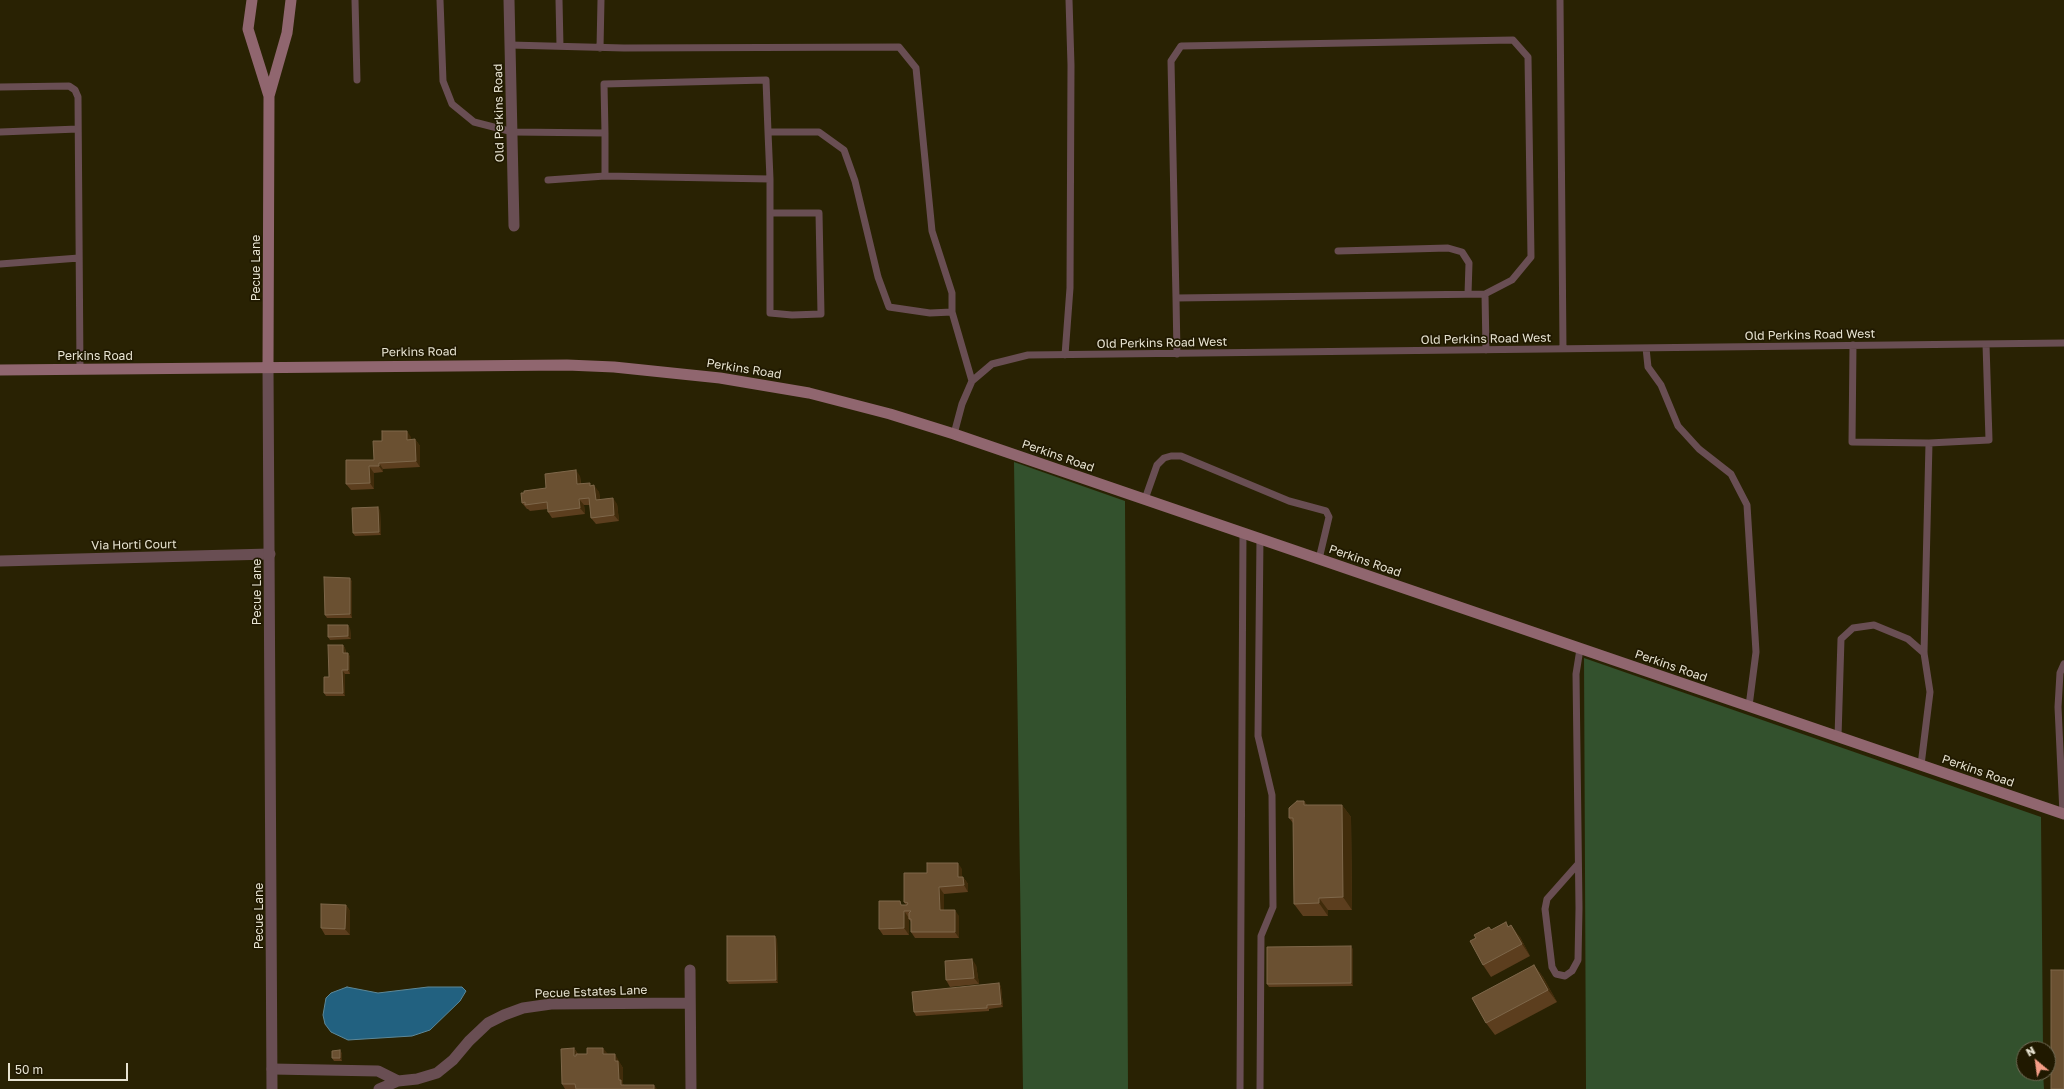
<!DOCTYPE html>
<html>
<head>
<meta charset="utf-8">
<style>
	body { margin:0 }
	#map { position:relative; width:2064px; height:1089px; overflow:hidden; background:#292203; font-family:"Golos Text",sans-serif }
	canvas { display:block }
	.north { position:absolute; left:2016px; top:1041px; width:40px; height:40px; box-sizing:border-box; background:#201900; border:1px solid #706a54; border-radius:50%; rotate:331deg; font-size:11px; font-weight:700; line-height:16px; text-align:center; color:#e7e3d1 }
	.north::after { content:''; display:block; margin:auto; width:14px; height:18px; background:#f49e87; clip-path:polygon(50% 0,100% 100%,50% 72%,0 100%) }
	.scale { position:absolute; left:8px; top:1063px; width:120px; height:18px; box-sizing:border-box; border:2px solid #e7e3d1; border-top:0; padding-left:5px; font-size:12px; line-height:14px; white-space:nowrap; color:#e7e3d1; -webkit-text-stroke:3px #201900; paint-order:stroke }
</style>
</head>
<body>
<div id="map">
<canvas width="2064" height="1089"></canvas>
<div class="north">N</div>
<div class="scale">50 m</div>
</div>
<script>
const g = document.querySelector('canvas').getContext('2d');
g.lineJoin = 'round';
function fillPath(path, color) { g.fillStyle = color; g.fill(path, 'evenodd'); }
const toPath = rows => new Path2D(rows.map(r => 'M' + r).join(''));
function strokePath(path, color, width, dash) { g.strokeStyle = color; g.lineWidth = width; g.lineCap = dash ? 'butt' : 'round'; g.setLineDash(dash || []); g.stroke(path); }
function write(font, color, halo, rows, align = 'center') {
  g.font = font + ' "Golos Text",sans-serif'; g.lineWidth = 3.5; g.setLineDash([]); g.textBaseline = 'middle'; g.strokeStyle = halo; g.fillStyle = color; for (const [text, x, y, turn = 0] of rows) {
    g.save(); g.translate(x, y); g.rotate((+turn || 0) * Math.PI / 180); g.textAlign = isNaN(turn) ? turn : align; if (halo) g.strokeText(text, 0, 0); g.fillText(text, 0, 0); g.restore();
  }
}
const green = toPath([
	[1014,462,1125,501,1128,1089,1023,1089],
	[1584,658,2041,817,2043,1049,2024,1049,2024,1073,2043,1073,2044,1089,1586,1089]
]);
const water = toPath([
	[347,987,378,993,428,987,462,987,466,991,460,1001,430,1030,412,1036,348,1040,331,1032,325,1024,323,1015,326,998,331,993,347,987]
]);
const service = toPath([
	[355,0,357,80],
	[440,0,443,81,452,104,474,122,513,132,605,133,604,84,766,80,768,132,819,132,844,150,855,181,878,277,889,307,930,313,952,312,972,381],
	[559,0,560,46],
	[1560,0,1563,349],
	[510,45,624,48,899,47,916,68,932,231,952,293,952,312],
	[600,48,601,0],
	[0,87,69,86,75,90,78,97,80,370],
	[0,132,78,129],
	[605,133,605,176,770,179,768,132],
	[770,179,770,313,792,315,821,314,819,213,770,213],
	[548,180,605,176],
	[1338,251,1448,248,1462,252,1469,263,1468,294],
	[0,264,79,258],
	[1485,294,1486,350],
	[1176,298,1485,294,1512,280,1531,257,1528,57,1513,40,1181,46,1171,61,1176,298,1177,354],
	[1853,345,1852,442,1929,443,1989,440,1986,344],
	[1646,348,1648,367,1661,385,1678,426,1699,449,1731,474,1747,505,1756,652,1749,706],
	[1065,355,1070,288,1071,65,1069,0],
	[954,434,962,404,972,381,992,364,1028,355,2064,343],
	[1145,499,1157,465,1164,458,1171,456,1181,456,1289,501,1326,511,1329,517,1319,559],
	[1838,737,1841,639,1853,628,1874,625,1908,639,1924,653],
	[1921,765,1930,692,1924,653,1929,443],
	[2063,814,2058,707,2060,673,2064,664],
	[1578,864,1547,899,1545,909,1552,967,1556,974,1565,976,1572,971,1578,960,1579,908,1576,674,1580,649],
	[1240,1089,1243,532],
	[1260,1089,1261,936,1273,907,1272,795,1258,736,1260,537]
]);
const minor = toPath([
	[509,0,514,226],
	[0,561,270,554],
	[690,970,691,1089],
	[272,1069,378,1071,398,1081,379,1089],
	[398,1081,417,1079,437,1073,453,1060,469,1041,488,1023,504,1015,523,1008,551,1004,689,1003]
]);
const tertiary = toPath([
	[268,367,272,1089]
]);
const secondary = toPath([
	[252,0,248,29,269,96],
	[268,367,269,96,287,33,291,0],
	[0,370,567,365,614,367,720,378,809,393,890,414,954,434,2064,814]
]);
const wall = toPath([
	[411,437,411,440,415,439,420,446,420,467,383,469,383,472,374,473,374,489,351,490,346,484,374,460,382,441],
	[580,476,581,484,592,486,599,492,600,500,617,504,619,521,596,524,591,518,590,505,584,505,585,514,552,518,548,512,548,509,530,511,528,509,527,509,522,503,546,488],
	[380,510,381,535,355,536,353,533],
	[350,578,352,582,352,618,327,618,325,615],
	[350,628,351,639,330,640,328,637],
	[343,645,345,648,346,653,348,653,350,657,350,674,345,674,345,696,326,696,324,693,329,677],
	[1304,801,1307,805,1342,805,1351,817,1352,910,1328,910,1328,916,1303,916,1294,904,1293,823,1289,818],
	[962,869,962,877,963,877,968,884,968,892,944,894,944,910,959,916,959,938,915,938,911,932,911,922,909,919,909,935,883,935,879,929,903,905,906,905,904,902,927,873],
	[346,905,350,911,350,935,325,935,321,928],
	[1508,926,1520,937,1530,956,1491,977,1483,965,1476,938,1492,930],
	[777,939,778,983,729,984,727,981],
	[1353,949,1353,986,1269,987,1267,984],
	[976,965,979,984,950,987,946,980],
	[1534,965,1543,977,1557,1002,1495,1035,1486,1023],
	[999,983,1001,987,1003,1007,989,1009,989,1011,916,1016,914,1012],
	[574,1048,578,1054,608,1054,619,1061,619,1062,623,1068,623,1084,624,1085,657,1089,565,1089,562,1084],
	[340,1050,342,1054,342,1061,334,1061,332,1058]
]);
const shadedWall = toPath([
	[407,431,411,437,412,446,407,440],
	[415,439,420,446,420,467,416,461],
	[379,463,383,469,383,472,379,466],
	[369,466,374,473,374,489,370,483],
	[576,470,580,476,581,491,577,484],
	[594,485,599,492,601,507,596,500],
	[613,498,617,504,619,521,614,515],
	[579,499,584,505,585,514,580,508],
	[378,507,380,510,381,535,379,532],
	[350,578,352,582,352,618,350,614],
	[348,625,350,628,351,639,348,636],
	[343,645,345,648,346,657,343,653],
	[348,653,350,657,350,674,348,670],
	[342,670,345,674,345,696,343,693],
	[1304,801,1313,813,1304,805],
	[1342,805,1351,817,1352,910,1343,897],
	[958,863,962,869,962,884,958,877],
	[963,877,968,884,968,892,964,885],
	[939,887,944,894,944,916,940,910],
	[1319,898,1328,910,1328,916,1319,903],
	[346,905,350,911,350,935,345,929],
	[955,910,959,916,959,938,955,932],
	[904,911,909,918,909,935,904,928],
	[1511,925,1520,937,1530,956,1522,944],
	[775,936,777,939,778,983,776,980],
	[1351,946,1353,949,1353,986,1351,983],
	[972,959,976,965,979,984,974,978],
	[1534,965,1543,977,1557,1002,1548,990],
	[999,983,1001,987,1003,1007,1001,1004],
	[574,1048,578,1055,579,1062,574,1056],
	[603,1048,608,1054,603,1054],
	[340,1050,342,1054,342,1061,340,1058],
	[615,1054,623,1068,623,1084,625,1087,621,1085,619,1080,615,1061],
	[654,1085,657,1089,654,1089]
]);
const building = toPath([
	[382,431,407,431,407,440,415,439,416,461,379,463,379,466,369,466,370,483,346,484,346,460,374,460,373,441,382,441,382,431],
	[576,470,577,484,590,483,590,486,594,485,596,500,613,498,614,515,591,518,589,498,579,499,580,508,548,512,547,502,525,505,525,502,522,503,521,493,524,493,524,491,546,488,545,474,576,470],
	[378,507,379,532,353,533,352,508,378,507],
	[324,577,350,578,350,614,325,615,324,577],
	[328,625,348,625,348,636,328,637,328,625],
	[328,645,343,645,343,653,348,653,348,670,342,670,343,693,324,693,324,677,329,677,328,645],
	[1297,801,1304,801,1304,805,1342,805,1343,897,1319,898,1319,903,1294,904,1293,818,1289,818,1289,808,1297,801],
	[927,863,958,863,958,877,963,877,964,885,939,887,940,910,955,910,955,932,911,932,911,919,909,919,909,913,911,911,904,911,904,928,879,929,879,901,900,901,901,905,907,905,908,903,904,902,904,873,927,873,927,863],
	[321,904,346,905,345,929,321,928,321,904],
	[1506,922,1508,927,1511,925,1522,944,1483,965,1470,941,1476,938,1474,935,1489,927,1491,930,1506,922],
	[727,936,775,936,776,980,727,981,727,936],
	[1351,946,1351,983,1267,984,1267,947,1351,946],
	[972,959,974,978,946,980,945,961,972,959],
	[1534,965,1548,990,1486,1023,1472,998,1534,965],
	[2051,970,2064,970,2064,1089,2051,1089,2051,970],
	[999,983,1001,1004,987,1005,987,1008,914,1012,912,992,999,983],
	[574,1048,574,1056,576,1056,576,1054,587,1054,587,1048,603,1048,603,1054,615,1054,615,1061,618,1061,619,1080,621,1080,621,1085,654,1085,654,1089,576,1089,575,1084,562,1084,561,1049,574,1048],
	[340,1050,340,1058,332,1058,332,1051,340,1050]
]);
const streetNames = [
	["Old Perkins Road",499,113,-91],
	["Pecue Lane",256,268,-90],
	["Old Perkins Road West",1810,335,-1],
	["Old Perkins Road West",1486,339,-1],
	["Old Perkins Road West",1162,343,-1],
	["Perkins Road",419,352,-1],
	["Perkins Road",95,356],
	["Perkins Road",744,369,9],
	["Perkins Road",1058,456,19],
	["Via Horti Court",134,545,-1],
	["Perkins Road",1365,561,19],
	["Pecue Lane",257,592,-90],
	["Perkins Road",1671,666,19],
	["Perkins Road",1978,771,19],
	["Pecue Lane",259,916,-90],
	["Pecue Estates Lane",591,992,-2]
];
fillPath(green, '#33512d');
fillPath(water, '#226180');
strokePath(water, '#5d8898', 1);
strokePath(service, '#694e53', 7);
strokePath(minor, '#694e53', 11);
strokePath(tertiary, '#694e53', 11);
strokePath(secondary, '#90666f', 11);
fillPath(wall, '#5c3e1e');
fillPath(shadedWall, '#412c0b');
fillPath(building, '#6a5031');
strokePath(building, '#7e674a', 1);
write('12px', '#e7e3d1', '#201900', streetNames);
</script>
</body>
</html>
